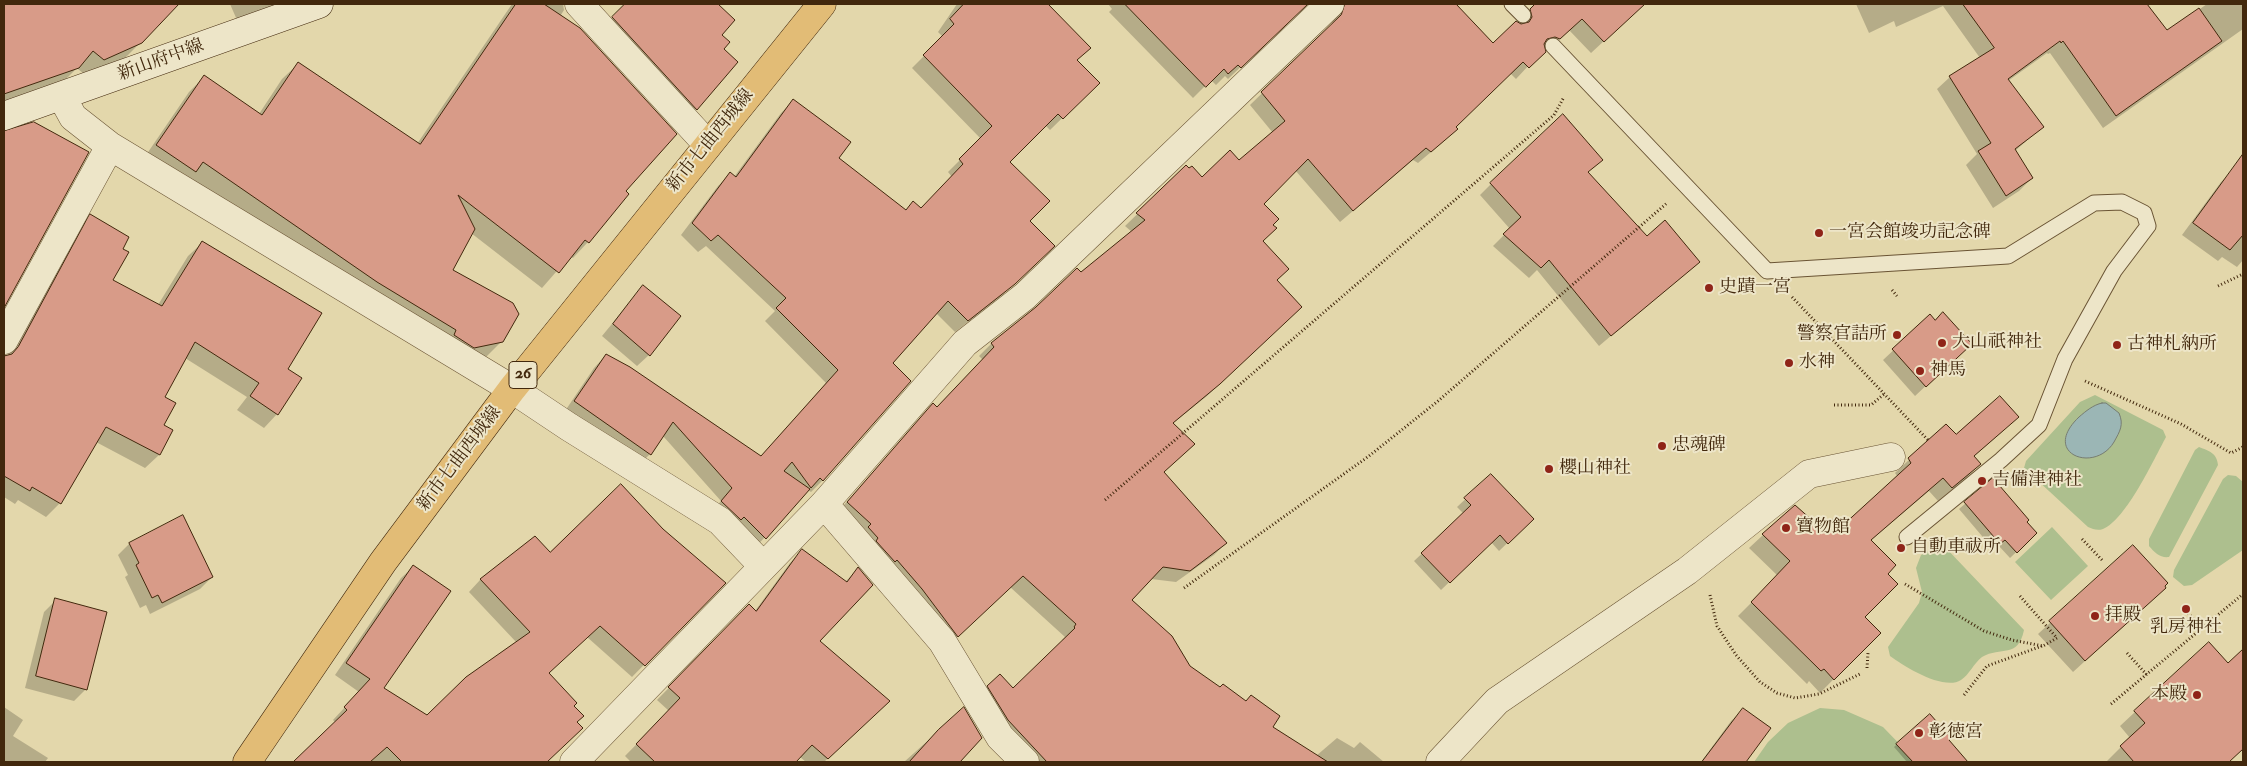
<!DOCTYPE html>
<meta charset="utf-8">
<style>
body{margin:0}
#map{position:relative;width:2247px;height:766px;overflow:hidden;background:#e3d7ab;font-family:"IM FELL Double Pica",serif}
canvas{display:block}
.frame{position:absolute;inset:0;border:5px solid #42280d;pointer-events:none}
</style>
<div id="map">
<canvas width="2247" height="766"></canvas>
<div class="frame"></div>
</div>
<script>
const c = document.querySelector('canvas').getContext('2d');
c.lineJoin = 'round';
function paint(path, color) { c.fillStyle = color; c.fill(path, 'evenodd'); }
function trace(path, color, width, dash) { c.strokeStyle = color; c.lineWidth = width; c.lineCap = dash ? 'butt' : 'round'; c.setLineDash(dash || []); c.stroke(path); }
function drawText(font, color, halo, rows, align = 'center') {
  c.font = font + ' "IM FELL Double Pica","Noto Serif JP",serif'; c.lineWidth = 4; c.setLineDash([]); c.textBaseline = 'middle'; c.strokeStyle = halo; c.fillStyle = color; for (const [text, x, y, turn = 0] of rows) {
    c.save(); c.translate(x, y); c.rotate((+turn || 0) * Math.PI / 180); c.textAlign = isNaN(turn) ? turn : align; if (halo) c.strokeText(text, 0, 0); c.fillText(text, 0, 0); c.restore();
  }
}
paint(new Path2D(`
 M2095,395l68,35 3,7c-12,22 -40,83 -63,92 -6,2 -10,0 -15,-2l-64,-59 2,-7 54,-59z
 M2199,447c10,4 18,6 19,18l-49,92c-9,1 -14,-4 -20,-11v-7l46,-89z
 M2228,475l8,1 7,6v68l-51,35 -8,1 -11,-9 1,-7 49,-91z
 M2052,527l36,39 -37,34 -36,-38z
 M1938,545l7,2 79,83c-6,29 -23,16 -42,27 -8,6 -13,18 -21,23 -17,11 -56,-13 -71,-24l-2,-9 31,-44 3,-11 -6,-24 5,-13z
 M1820,708l24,2 39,17 34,35h-163l14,-20 20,-19z`), '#adbf8e');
const water = new Path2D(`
 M2102,403h4l13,10c5,12 1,18 -5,29 -19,32 -74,12 -35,-25 7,-6 14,-12 23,-14z`);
paint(water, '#9bb6b5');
trace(water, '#777d72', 1);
paint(new Path2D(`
 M4,4h154l-17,38 -17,17 -38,17 -9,-8 -17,17 -56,19z
 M230,4h50l-43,16z
 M512,4h51l1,6 -56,90 119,94 -39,48 -15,16 -3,-2 -28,32 -71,-55 -20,38 51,70 -16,16 -28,6 -316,-202 47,-69 15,-15 55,37 23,-35 16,-15 119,80z
 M625,4h91l18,16 -14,15 2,14 -26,60 -15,15 -83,-91z
 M957,4h89l43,44 -13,13 22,22 -48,47 -5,-5 -36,37 32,96 -40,38 -46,36 -19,-19 -45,50 -68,117 -12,12 -3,-2 -55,60 -43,-37 11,-12 -58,-65 -13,18 -12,12 -75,-52 31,-46 12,-13 155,102 65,-74 -61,-62 10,-10 -69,-65 -8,6 -17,-17 37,-49 12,-12 4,3 47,-64 12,-12 44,57 68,53 8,-8 8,6 31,-32 -4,-5 33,-33 -69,-71 31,-31 -5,-5z
 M1108,4h199l-79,75 -3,-3 -9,9 -5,-5 -18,18 -84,-86 3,-3z
 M1327,4h128l38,41 26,-21 -1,-2 19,-18h107l-53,49 -22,-23 -22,21 -3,-2 -28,30 -6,-6 -55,54 1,2 -12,12 -26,22 -5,-3 -73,62 -45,-52 -32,34 9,21 -10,16 26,78 -81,77 -35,28 22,20 -31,29 63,70 -12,12 -38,27 -25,-3 -20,21 58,67 82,60 45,29 21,-18 17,10 6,-6 24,20h-361l-47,-63 12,-13 25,4 51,-49 -2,-1 3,-3 -55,-50 -65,61 -109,-134 85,-97 16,-9 46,-48 -4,-4 12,-12 141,-112 -7,-6 61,-59 16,12 37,-18 34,-28 -23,-28 80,-78 3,-6v-9z
 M1856,4h177l11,16 22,-16h79l22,28 40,-28h36v25l-140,99 -53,-75 -2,1 -1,-1 -39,28 34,46 -27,24 17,27 -13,13 -26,17 -27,-43 11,-11 -40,-65 13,-12 30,-19 -37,-52 -47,21 -2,-6 -25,12z
 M13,138l74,15 -83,152v-150z
 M1601,160l-14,13 60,64 51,25 -99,84 -62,-76 -8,8 -36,-32 17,-17 -30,-34 11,-11z
 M2233,171l10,7v82l-6,7 -15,-10 -4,4 -36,-26 39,-53z
 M91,216l30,33 -9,32 46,24 30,-49 14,-13 84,126 -9,45 -13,14 -27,-18 10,-13 -62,-39 -21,40 -2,28 10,5 -13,24 -14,13 -49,-26 -36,61 -14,14 -28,-17 -3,4 -11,-7v-114l8,-16 -8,-5 73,-132z
 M643,286l6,69 -12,11 -35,-30z
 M1930,316l30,38 -45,42 -32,-36z
 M1946,425l10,11 47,-5 -30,26 7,7 -14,14 -28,23 -9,-10 -59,50 16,33 -23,43 16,16 -59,60 -11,-12 -2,3 -69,-68 40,-40 -29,-28 14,-13 78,-6 57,-52 -3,-4z
 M1490,476l34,51 -25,24 -8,-9 -50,48 -27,-29 50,-47 -7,-7z
 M1993,480l43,53 -26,25 -12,-13 -5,4 -34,-40z
 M662,530l62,53 -92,94 -45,-40 -39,36 25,33 2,16 -5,18 -24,22h-251l41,-39 -3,-3 26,-28 -24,-17 66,-97 13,-12 -32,122 45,28 90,-73 -48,-51 11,-12 55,-42 15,16z
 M129,544l83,33 -12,12 -50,25 -4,-9 -6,3 -15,-31 3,-2 -10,-20z
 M2133,547l20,52 -80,73 -35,-38z
 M802,551l43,31 13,-13 -40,72 58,72 -52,49h-18l-6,-5 -5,5h-164l-6,-6 44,-45 -12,-11 92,-94 6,5 35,-48z
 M56,600l30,89 -12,12 -49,-13 19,-76z
 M2243,651v98l-15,13h-122l24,-24 -10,-12 15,-14 93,-47z
 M4,707l19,13 -10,16 35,22 -3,4h-41z
 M963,709l18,29 -23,24h-54z
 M1743,710l26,19 -24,33h-44l30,-41z
 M1947,740l20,22h-60l-13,-15 6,-6z`), '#0003');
const building = new Path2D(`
 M4,4h175l-37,39 -38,17 -11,-9 -14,17 -75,26z
 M516,4h28l36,24 97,106 -51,57 3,3 -40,49 -4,-3 -26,33 -101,-78 17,34 -22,41 60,33 6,11 -16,28 -29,6 -20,-13 2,-5 -79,-48 -174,-120 -7,10 -40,-27 48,-70 58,40 36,-53 122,82z
 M625,4h93l17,16 -13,15 8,7 -6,7 14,13 -41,48 -85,-93z
 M964,4h84l43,44 -14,12 23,23 -37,36 -5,-5 -48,48 40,39 -20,20 25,25 -40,38 -47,37 -20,-20 -55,62 18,18 -88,100 -3,-3 -9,10 -19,-26 -8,9 26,18 -44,50 -22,-22 -3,3 -20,-19 11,-13 -59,-66 -22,33 -77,-54 32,-47 24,13 131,89 77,-86 -62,-62 10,-10 -68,-63 -7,6 -19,-18 38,-51 6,5 57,-78 58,43 -12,16 67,52 7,-9 8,7 42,-44 -4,-5 33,-33 -69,-71 31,-31 -4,-5z
 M1125,4h183l-67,64 -3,-3 -10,9 -4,-5 -18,18z
 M1345,4h111l37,39 23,-22 5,3 8,-2 3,-5 -2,-8 5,-5h110l-41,38 -22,-23 -22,20 -5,-2 -8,2 -3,5 2,8 -17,16 -6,-6 -67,65 2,2 -27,23 -5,-4 -73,63 -45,-52 -44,45 15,15 -6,6 4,3 -14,13 26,28 -12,11 25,27 -82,77 -47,39 22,21 -31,28 63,71 -37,28 -27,-4 -31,33 40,36 18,30 30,21 3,-3 23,17 5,-6 29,21 -7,11 55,35h-281l-39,-42 -21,-34 13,-12 13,14 62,-60 -1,-1 2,-3 -53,-48 -65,61 -36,-48 -25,-29 -2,2 -19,-21 2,-3 -10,-11 3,-3 -24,-22 86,-99 4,4 57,-60 -3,-4 45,-36 41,-39 4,4 64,-52 -9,-7 50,-48 3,3 3,-2 10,11 28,-27 9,10 46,-39 -24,-29 80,-77z
 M1963,4h184l20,26 32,-22 23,33 -106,75 -53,-75 -2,2 -1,-2 -52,38 36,48 -29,22 18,29 -27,18 -28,-45 13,-8 -42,-67 45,-28z
 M1563,114l40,46 -15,12 59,64 18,-16 35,42 -89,74 -62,-76 -8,8 -38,-34 18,-17 -31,-34z
 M34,122l55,30 -85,156v-177z
 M2243,154v81l-13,15 -37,-27z
 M90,214l39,23 -6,12 6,3 -16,28 49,26 40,-65 120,72 -34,56 14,9 -24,37 -28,-19 9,-13 -64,-41 -30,55 11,6 -12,22 9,5 -13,25 -54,-28 -45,77 -29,-17 -2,4 -26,-15v-120l8,-2 6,-7z
 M643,285l38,31 -31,40 -37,-32z
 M1943,312l29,32 -46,43 -34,-38 38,-35 5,6z
 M2000,396l19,21 -45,39 7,8 -29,24 -9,-10 -72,62 25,25 -8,9 10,10 -33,33 16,16 -47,47 -10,-11 -3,2 -70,-69 39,-41 -28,-27 33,-29 27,24 10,-10 9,8 70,-64 -3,-5 38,-34 10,10z
 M1491,474l43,45 -26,25 -8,-9 -50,48 -29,-30 50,-48 -7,-7z
 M1993,478l36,42 -2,2 10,11 -20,20 -12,-13 -5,4 -36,-42z
 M621,484l42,45 63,54 -81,83 -45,-40 -51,47 28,30 -3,3 10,10 -7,6 6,6 -36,34h-145l-15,-15 -17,15h-77l54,-52 -3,-3 26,-28 -24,-16 67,-98 38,26 -67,97 43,27 39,-38 64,-45 -50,-53 55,-43 15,16z
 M183,515l30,62 -51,26 -4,-8 -6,3 -16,-33 3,-2 -10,-20z
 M2133,545l35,38 -3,3 1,2 -81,73 -36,-40z
 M802,549l45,33 11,-15 15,18 -53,56 70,60 -62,58 -16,-14 -16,17h-141l-19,-18 44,-46 -12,-11 81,-83 7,7z
 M55,598l52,14 -20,78 -51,-14z
 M2209,642l19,21 15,-14v100l-14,13h-95l-14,-16 25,-23 -11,-12z
 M964,707l18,31 -22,24h-51l29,-32z
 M1743,708l28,20 -25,34h-44z
 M1930,714l21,24 -2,2 19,22h-55l-17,-18z`);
paint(building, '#d89b88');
trace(building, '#42280d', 1);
const lane = new Path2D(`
 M1512,4l11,11
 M1553,46l214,225 241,-15 86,-53 28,-1 22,11 4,13 -34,45 -49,88 -26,66 -38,35 -94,77`);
const street = new Path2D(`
 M579,4l129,141
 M62,97l11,20 37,29 402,243 57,38 151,94 43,45
 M4,340l106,-194
 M824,504l118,137 58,96 25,25
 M574,762l250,-258 141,-161 60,-47 305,-292
 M1440,762l57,-61 190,-130 122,-97 82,-17`);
const secondary = new Path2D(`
 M4,116l315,-112`);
const primary = new Path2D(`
 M247,762l136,-200 129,-173 310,-385`);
trace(lane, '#6a5434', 17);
trace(street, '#6a5434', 29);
trace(secondary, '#42280d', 29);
trace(primary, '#42280d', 29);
trace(new Path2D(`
 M2218,286l25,-12
 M1892,290l5,6
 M1792,297l136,143
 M2085,381l96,43 50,29 12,-6
 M1834,405h37l13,-11
 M1105,500l449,-385 10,-18
 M2082,539l21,22
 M1905,584l79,47 28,9 31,6 14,-8 -38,-43
 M1184,588l185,-132 69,-55 229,-198
 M1710,595l7,31 19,29 24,27 17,11 18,5 24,-4 41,-20
 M2188,613l8,9
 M2127,653l20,22
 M1867,668l1,-15
 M1964,695l23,-29 55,-20
 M2111,704l132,-110`), '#42280d', 3, [1, 2.5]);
trace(lane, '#ede5c8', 15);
trace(street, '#ede5c8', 28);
trace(secondary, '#ede5c8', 28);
trace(primary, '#e2bc76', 28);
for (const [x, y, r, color] of [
 [1819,233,5,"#8f2418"],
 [1709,288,5,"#8f2418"],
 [1897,335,5,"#8f2418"],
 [1942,343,5,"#8f2418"],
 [2117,345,5,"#8f2418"],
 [1789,363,5,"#8f2418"],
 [1920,371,5,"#8f2418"],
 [1662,446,5,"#8f2418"],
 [1549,469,5,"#8f2418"],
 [1982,481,5,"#8f2418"],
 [1786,528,5,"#8f2418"],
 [1901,548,5,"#8f2418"],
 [2186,609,5,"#8f2418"],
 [2095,616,5,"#8f2418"],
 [2197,695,5,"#8f2418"],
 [1919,733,5,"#8f2418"]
]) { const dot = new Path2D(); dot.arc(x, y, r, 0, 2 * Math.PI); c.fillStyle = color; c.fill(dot); trace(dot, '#ede5c8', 2); }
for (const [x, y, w] of [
 [523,375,28]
]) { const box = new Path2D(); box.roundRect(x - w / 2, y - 13.5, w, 27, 4); c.fillStyle = '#ede5c8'; c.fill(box); trace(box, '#42280d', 1); }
drawText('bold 16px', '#42280d', null, [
 ["26",523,375]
]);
drawText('18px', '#42280d', '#ede5c8', [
 ["新山府中線",161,61,-20],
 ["新市七曲西城線",711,141,-51],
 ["新市七曲西城線",460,459,-53]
]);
drawText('18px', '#42280d', '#ede5c8', [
 ["一宮会館竣功記念碑",1829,233],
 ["史蹟一宮",1719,288],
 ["警察官詰所",1887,335,"right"],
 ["大山祇神社",1952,343],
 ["古神札納所",2127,345],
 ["水神",1799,363],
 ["神馬",1930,371],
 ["忠魂碑",1672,446],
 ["櫻山神社",1559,469],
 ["吉備津神社",1992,481],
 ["寶物館",1796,528],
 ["自動車祓所",1911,548],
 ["拝殿",2105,616],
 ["乳房神社",2186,628,"center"],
 ["本殿",2187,695,"right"],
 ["彰徳宮",1929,733]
], 'left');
</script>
